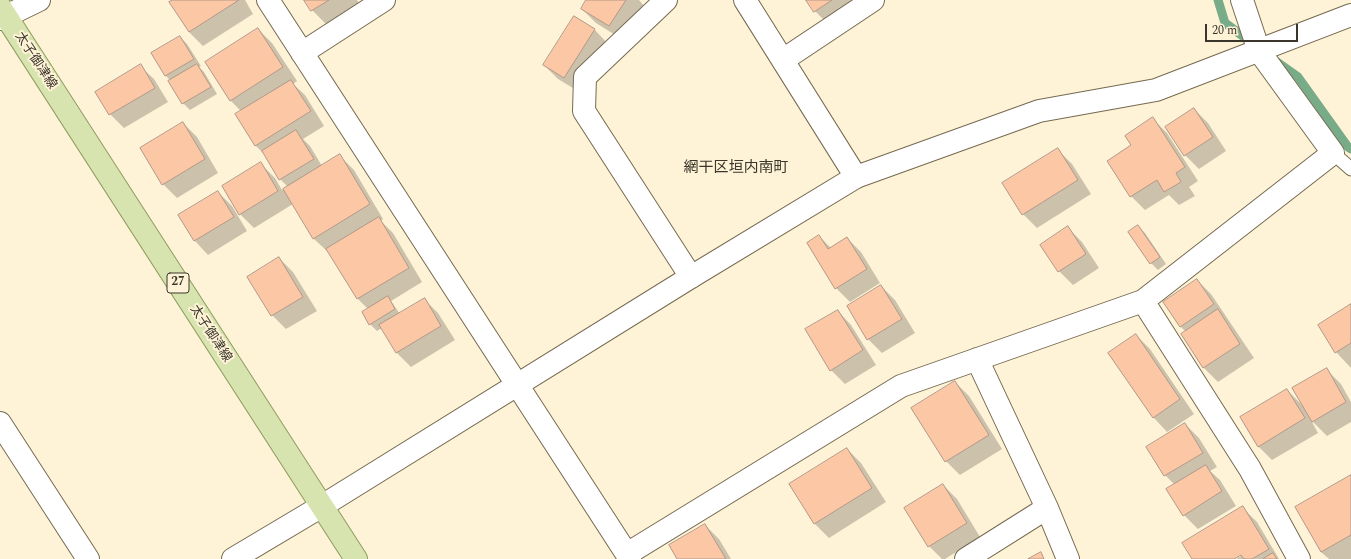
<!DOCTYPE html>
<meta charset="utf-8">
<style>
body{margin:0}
#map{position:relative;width:1351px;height:559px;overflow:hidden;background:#fff3d7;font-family:Spectral,serif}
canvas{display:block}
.scale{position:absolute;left:1205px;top:24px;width:93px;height:18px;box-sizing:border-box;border:2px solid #3b362b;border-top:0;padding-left:5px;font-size:12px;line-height:14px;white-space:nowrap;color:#3b362b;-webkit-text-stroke:3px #fff3d7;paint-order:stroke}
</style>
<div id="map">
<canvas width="1351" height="559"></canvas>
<div class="scale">20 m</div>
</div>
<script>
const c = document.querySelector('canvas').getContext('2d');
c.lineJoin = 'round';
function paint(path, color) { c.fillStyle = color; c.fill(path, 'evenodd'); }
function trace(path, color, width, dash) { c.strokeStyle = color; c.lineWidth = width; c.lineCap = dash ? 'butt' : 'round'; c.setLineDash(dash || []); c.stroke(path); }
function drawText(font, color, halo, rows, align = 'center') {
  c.font = font + ' Spectral,"Noto Sans JP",serif'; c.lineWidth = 4; c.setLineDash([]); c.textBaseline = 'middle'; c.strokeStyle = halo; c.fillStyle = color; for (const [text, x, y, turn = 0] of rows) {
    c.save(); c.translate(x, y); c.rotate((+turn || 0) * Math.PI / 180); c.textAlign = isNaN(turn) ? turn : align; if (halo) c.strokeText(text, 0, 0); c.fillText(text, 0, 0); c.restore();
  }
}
paint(new Path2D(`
 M175,0h70l8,14 -50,32 -14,-14 -18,-29z
 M305,0h52l2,3 -33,21 -14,-14z
 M587,0h52l5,6 -21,34 -27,-17 -14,-14z
 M808,0h55l-34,25 -14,-14z
 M258,29l14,14 25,38 -4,3 12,11 19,31 -21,13 7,7 12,20 18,-10 14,14 29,49 -2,2 12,12 29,49 -31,19 9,13 24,-15 14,14 17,27 -44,27 -14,-14 -15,-25 -5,3 -7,-7 -2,-15 -10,-10 -29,-47h-1l-14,-13 -21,-35 -39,24 -14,-14 21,-50 14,14 7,12 6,-3 -8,-8 -14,-23 -11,-11 -14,-34 -10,-10z
 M595,30l13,14 -30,47 -20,-12 -14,-14z
 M180,37l7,7 14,22 -2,1 5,5 13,22 -27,16 -7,-7 -12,-22 -5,-5 -13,-22z
 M140,66l14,13 14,23 -44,26 -14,-14z
 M1194,109l14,14 18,28 -27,18 -14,-14z
 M1153,119l14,14 31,48 -9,6 6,9 -16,9 -10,-10 -24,15 -14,-14 -22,-35 23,-15z
 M183,123l14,14 21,36 -41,25 -14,-14z
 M1058,150l14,14 19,30 -54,34 -14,-14z
 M218,192l14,14 15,25 -39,24 -13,-14 -16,-26z
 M1138,226l7,7 21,31 -8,6 -7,-7z
 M1068,228l14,14 17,26 -26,17 -14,-14z
 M819,236l12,12 16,-10 14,14 19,31 -30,19 -14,-14z
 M279,258l14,14 24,39 -31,18 -14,-14 -23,-38z
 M1197,280l14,14 43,64 -36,24 -14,-14 -22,-34 4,-2 -6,-6z
 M881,286l14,14 20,33 -33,20 -14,-14z
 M1351,305v63l-15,-16z
 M838,311l13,14 25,40 -31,19 -14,-14z
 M1136,335l14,14 44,65 -27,18 -13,-14 -44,-65z
 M1327,370l14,14 10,18v20l-24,14 -16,-16 7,13 -46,27 -14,-14 29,-56 16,16z
 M955,382l14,14 33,53 -42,26 -14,-14z
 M1185,424l14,14 18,29 -7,4 10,9 16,26 -38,23 -14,-14 -9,-30 -10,-10 -17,-28z
 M847,449l14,14 25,39 -57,36 -14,-14 -24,-39z
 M1351,476v83h-22l-8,-7 -25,-45z
 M943,485l14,14 23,38 -35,22h-3l-13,-13 -23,-38z
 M1243,508l14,14 22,37h-43l10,-6 -1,-2 -13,8h-39z
 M705,525l14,14 12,20h-52z`), '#0003');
trace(new Path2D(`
 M1218,0l7,23 26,19
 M1274,60l24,17 50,70 3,2`), '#78ac88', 9);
const building = new Path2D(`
 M173,0h66l-50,32 -20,-30z
 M304,0h25l-18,11z
 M586,0h40l-17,26 -28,-17z
 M806,0h26l-18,12z
 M574,16l21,13 -31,49 -21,-13z
 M258,28l25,39 -53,34 -25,-39z
 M180,36l14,23 -29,17 -14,-23z
 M141,64l14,24 -46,27 -14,-23z
 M197,64l14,23 -29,17 -14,-23z
 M291,80l20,31 -56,35 -20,-32z
 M1194,108l19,29 -29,19 -19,-29z
 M1153,117l32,50 -9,6 5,9 -17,10 -7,-12 -27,17 -23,-36 24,-16 -6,-9z
 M183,122l22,37 -43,26 -22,-37z
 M296,130l18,29 -35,21 -17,-29z
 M1058,148l20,32 -56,35 -20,-32z
 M340,154l30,50 -57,35 -30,-50z
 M261,162l17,29 -39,24 -17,-29z
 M218,191l16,26 -40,24 -16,-26z
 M379,217l30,51 -52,31 -31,-50z
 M1138,225l22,32 -10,7 -22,-32z
 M1068,226l18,28 -28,18 -18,-27z
 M819,235l9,14 19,-12 20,32 -32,20 -28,-46z
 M279,257l24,40 -32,19 -24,-39z
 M1197,279l17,25 -34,23 -17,-25z
 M881,285l21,34 -35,21 -20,-34z
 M388,296l7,13 -26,16 -7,-13z
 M425,298l16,28 -45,27 -17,-28z
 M1351,304v39l-16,10 -17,-28z
 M1218,309l22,35 -37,24 -22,-34z
 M838,310l25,40 -33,21 -25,-42z
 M1136,334l44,65 -27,19 -45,-65z
 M1327,368l19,34 -34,20 -20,-34z
 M955,381l34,54 -44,27 -34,-54z
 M1287,389l18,29 -47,29 -18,-30z
 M1185,423l18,30 -39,23 -18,-29z
 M847,448l25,40 -58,36 -25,-40z
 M1206,465l16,26 -39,25 -17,-27z
 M1351,475v60l-30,17 -26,-45z
 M943,484l24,39 -39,24 -24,-39z
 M1243,506l26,43 -17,10h-8l-3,-4 -7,4h-42l-10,-16z
 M705,524l21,35h-49l-8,-14z
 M1041,552l3,7h-16z
 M1273,553l4,6h-14z`);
paint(building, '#fcc7a5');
trace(building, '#b29888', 1);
const lane = new Path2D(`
 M1333,153l18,16`);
const street = new Path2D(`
 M268,0l362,559
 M666,0l-81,77 -1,34 107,166
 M745,0l111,177
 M0,19l39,-19
 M302,53l82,-53
 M783,60l90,-60
 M1143,301l107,168 49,90
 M977,359l70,149 21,51
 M0,423l88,136
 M627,554l274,-168 242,-85 190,-148 -74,-102 -17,-51
 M966,559l81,-51`);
const secondary = new Path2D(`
 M233,559l89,-53 369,-229 165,-100 183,-66 117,-21 195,-75`);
const primary = new Path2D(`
 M0,7l356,552`);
trace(lane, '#756a51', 15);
trace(street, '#756a51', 24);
trace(secondary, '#756a51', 24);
trace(primary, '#8f9b60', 24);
trace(lane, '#fff', 13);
trace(street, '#fff', 22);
trace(secondary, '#fff', 22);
trace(primary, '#d7e4b0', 22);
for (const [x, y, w] of [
 [178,283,22]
]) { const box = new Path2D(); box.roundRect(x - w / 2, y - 10, w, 20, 3); c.fillStyle = '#fff3d7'; c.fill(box); trace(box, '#3b362b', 1); }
drawText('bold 12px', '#3b362b', null, [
 ["27",178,283]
]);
drawText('13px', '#3b362b', '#fff3d7', [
 ["太子御津線",35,61,57],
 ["太子御津線",210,334,57]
]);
drawText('15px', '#3b362b', '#fff3d7', [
 ["網干区垣内南町",736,169]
]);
</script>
